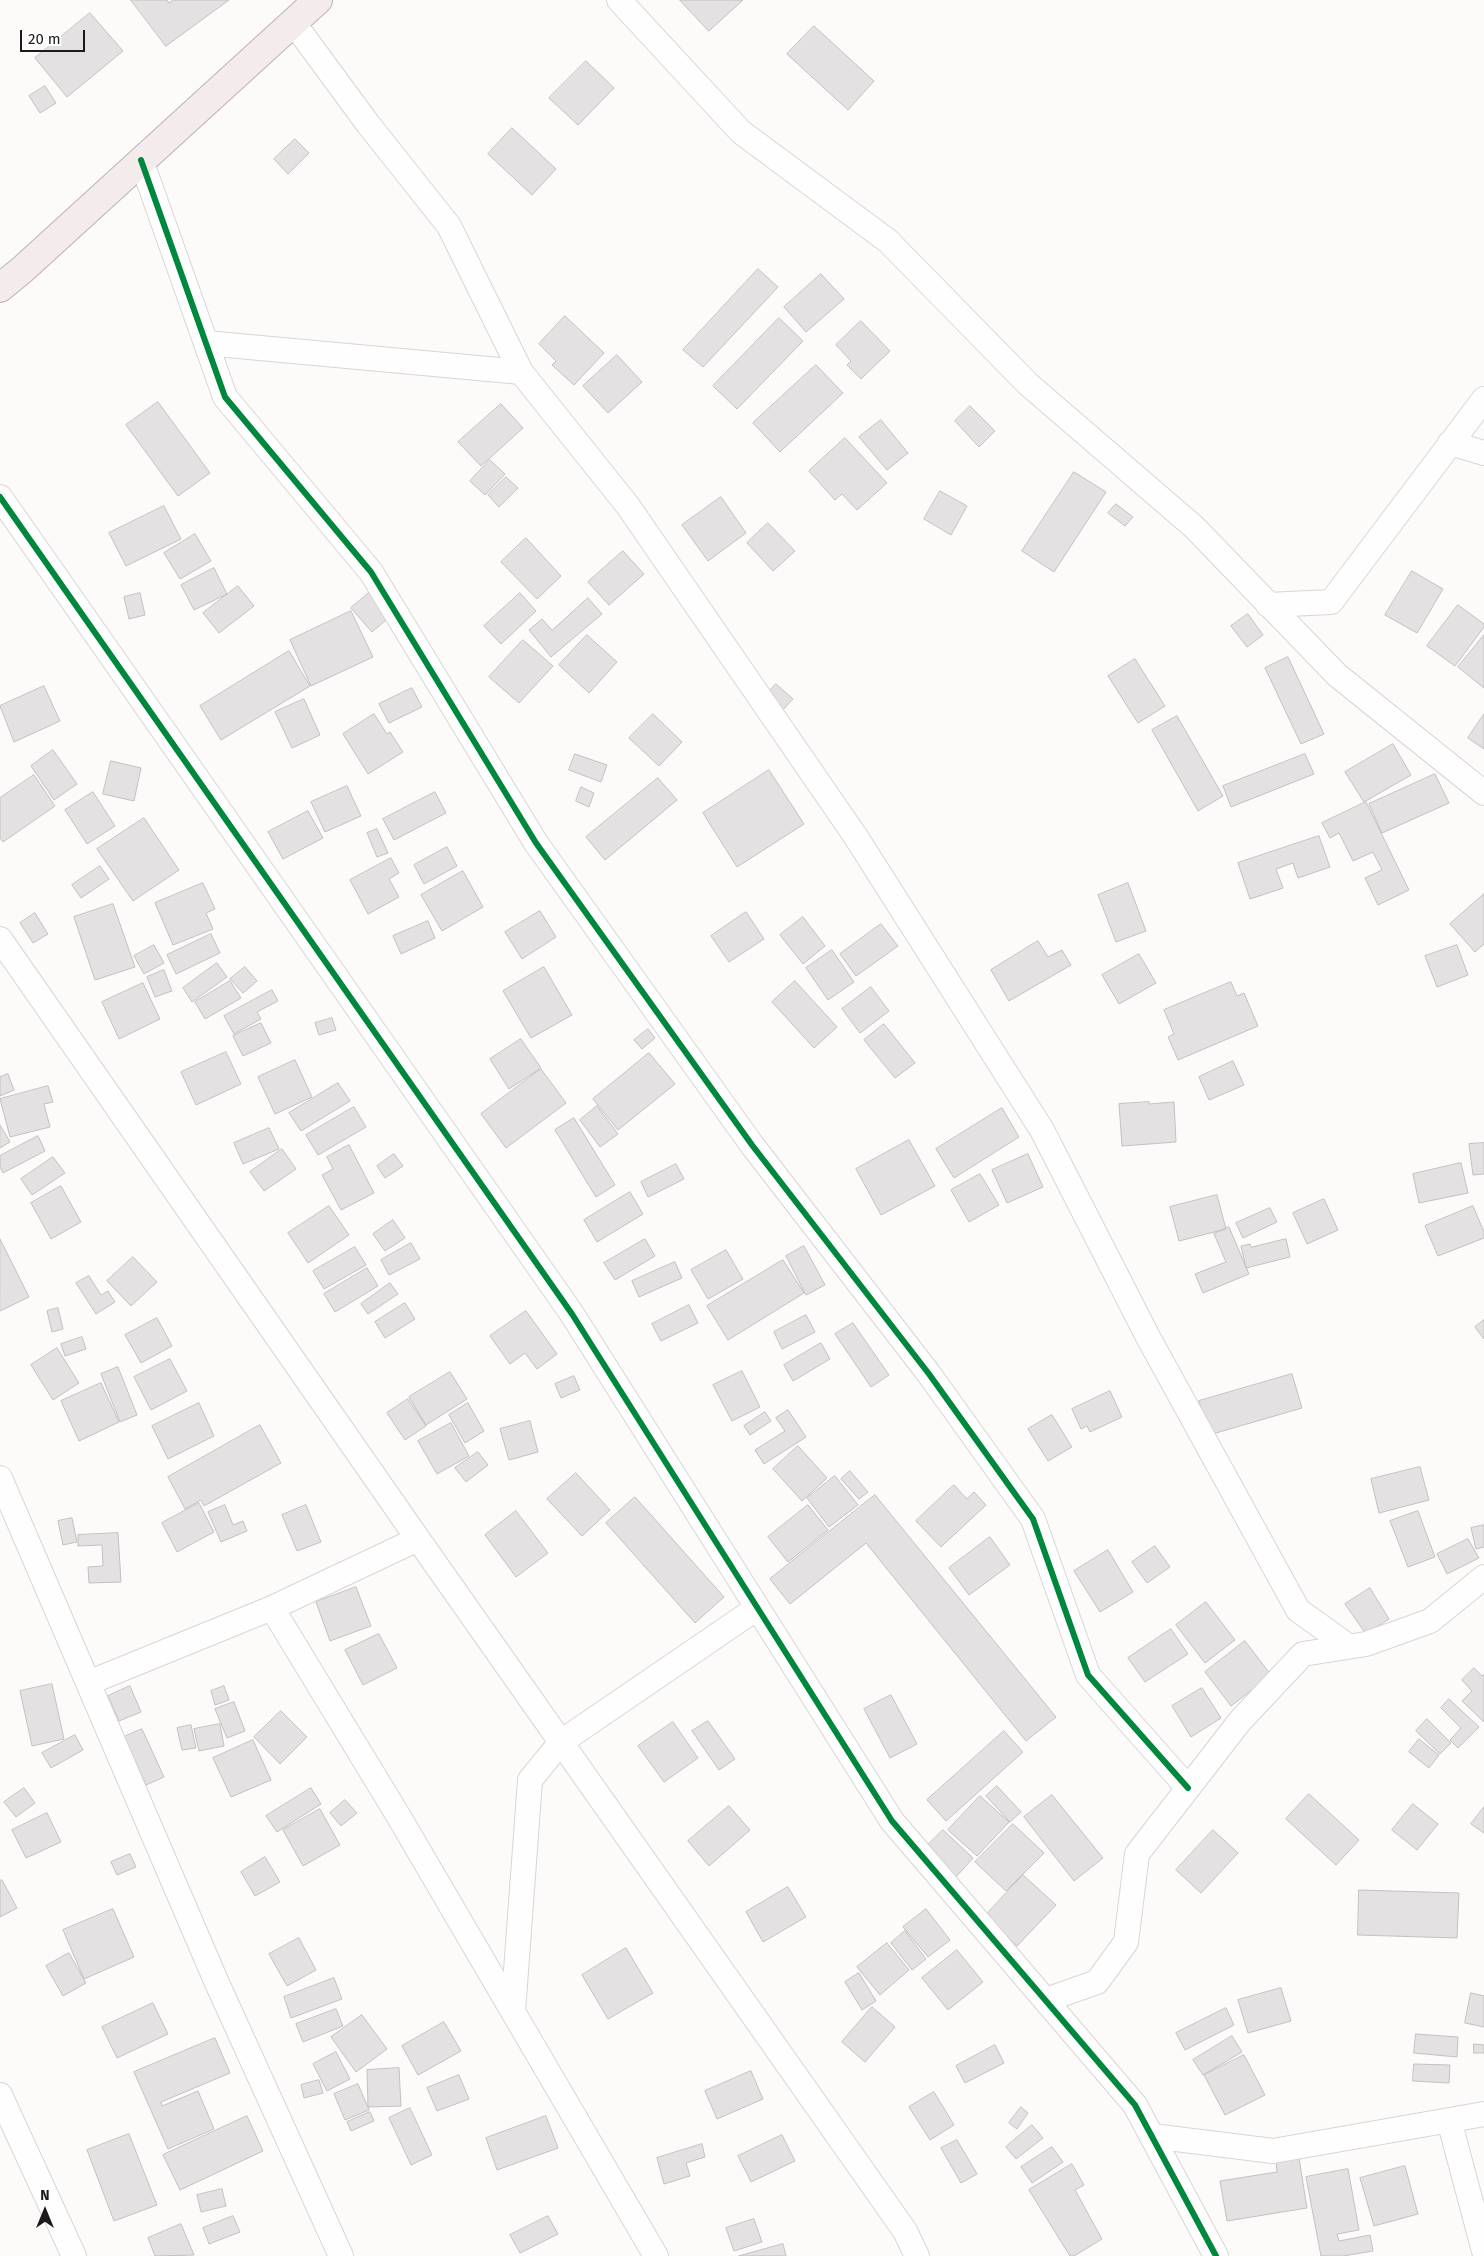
<!DOCTYPE html>
<style>
body{margin:0}
#map{position:relative;width:1484px;height:2256px;overflow:hidden;background:#fdfafa;font-family:"Fira Sans",sans-serif}
canvas{display:block}
.north{position:absolute;left:20px;top:2186px;width:50px;height:50px;-webkit-text-stroke:4px #fff;paint-order:stroke;rotate:0deg;font-size:14px;font-weight:700;line-height:20px;text-align:center;color:#1b1919}
.north::after{content:'';display:block;margin:auto;width:18px;height:22px;background:#1b1919;clip-path:polygon(50% 0,100% 100%,50% 72%,0 100%)}
.scale{position:absolute;left:20px;top:30px;width:65px;height:22px;box-sizing:border-box;border:2px solid #1b1919;border-top:0;padding-left:6px;font-size:15px;line-height:18px;white-space:nowrap;color:#1b1919;-webkit-text-stroke:4px #fff;paint-order:stroke}
</style>
<div id="map">
<canvas width="1484" height="2256"></canvas>
<div class="north">N</div>
<div class="scale">20 m</div>
</div>
<script>
const c = document.querySelector('canvas').getContext('2d');
c.lineJoin = 'round';
function paint(path, color) { c.fillStyle = color; c.fill(path, 'evenodd'); }
function trace(path, color, width, dash) { c.strokeStyle = color; c.lineWidth = width; c.lineCap = dash ? 'butt' : 'round'; c.setLineDash(dash || []); c.stroke(path); }
const building = new Path2D(`
 M131,0h36l2,3 4,-3h56l-63,46z
 M680,0h63l-34,31z
 M90,13l33,38 -56,46 -32,-39z
 M814,26l60,55 -26,29 -61,-56z
 M586,61l28,27 -36,37 -29,-27z
 M45,86l11,17 -16,10 -11,-17z
 M512,128l44,41 -24,26 -44,-41z
 M295,139l14,14 -21,21 -14,-15z
 M758,269l20,18 -75,80 -20,-17z
 M821,274l23,25 -38,33 -22,-25z
 M565,316l39,37 -30,32 -22,-20 4,-4 -17,-17z
 M779,318l24,23 -66,68 -24,-23z
 M861,321l29,30 -29,28 -14,-14 4,-4 -15,-16z
 M617,355l25,27 -34,31 -25,-27z
 M816,365l27,28 -63,59 -27,-29z
 M158,402l52,71 -32,23 -52,-71z
 M501,404l22,24 -42,38 -23,-24z
 M970,406l25,25 -16,16 -24,-26z
 M881,420l27,33 -21,17 -28,-33z
 M845,438l42,45 -30,27 -15,-16 -7,6 -26,-29z
 M490,460l15,14 -20,21 -15,-14z
 M1074,472l32,20 -52,80 -32,-21z
 M506,477l12,11 -19,19 -11,-12z
 M940,491l27,15 -16,29 -27,-16z
 M721,497l25,36 -38,28 -26,-36z
 M1116,504l17,13 -8,9 -17,-13z
 M164,506l17,33 -55,27 -17,-33z
 M768,523l27,28 -22,20 -26,-28z
 M195,534l16,27 -31,18 -16,-26z
 M526,538l35,38 -24,23 -36,-37z
 M623,551l21,23 -35,31 -21,-23z
 M214,568l13,26 -33,16 -13,-25z
 M1412,571l31,18 -26,44 -32,-18z
 M238,586l16,20 -35,27 -16,-20z
 M371,591l21,24 -20,17 -21,-24z
 M140,593l5,22 -16,4 -5,-22z
 M520,593l16,18 -35,33 -17,-18z
 M588,598l14,16 -51,43 -22,-27 13,-11 10,11z
 M1458,605l26,19v3l-29,39 -28,-20z
 M351,611l22,46 -62,29 -21,-46z
 M1248,614l15,21 -16,12 -16,-21z
 M587,635l30,27 -28,31 -30,-28z
 M1484,635v53l-26,-21z
 M523,640l30,26 -34,37 -30,-26z
 M289,651l21,35 -89,54 -21,-34z
 M1288,657l36,77 -23,10 -36,-76z
 M1135,659l30,47 -27,17 -30,-47z
 M776,684l17,15 -13,14 -17,-15z
 M44,686l16,35 -46,21 -14,-36z
 M412,688l10,19 -33,16 -10,-19z
 M304,699l16,36 -28,13 -17,-36z
 M374,714l13,20 3,-2 13,20 -35,22 -25,-40z
 M653,714l29,28 -23,24 -30,-28z
 M1484,714v35l-16,-11z
 M1177,716l46,80 -25,15 -46,-81z
 M1393,744l18,31 -47,27 -19,-30z
 M53,750l24,34 -23,16 -23,-34z
 M575,754l32,11 -6,17 -32,-12z
 M1305,754l9,20 -83,33 -8,-21z
 M111,761l30,7 -7,33 -31,-7z
 M769,770l35,54 -67,43 -34,-54z
 M1435,774l14,29 -67,30 -13,-29z
 M34,775l21,31 -52,36 -3,-4v-40z
 M658,778l19,22 -72,60 -19,-23z
 M347,786l14,30 -36,16 -14,-30z
 M581,787l13,6 -5,14 -13,-6z
 M93,792l22,34 -28,18 -22,-34z
 M435,792l11,21 -52,27 -11,-21z
 M1366,802l43,88 -31,15 -13,-27 17,-8 -9,-18 -20,9 -14,-28 -9,5 -8,-15z
 M308,811l15,27 -40,21 -15,-27z
 M144,818l35,52 -46,31 -36,-52z
 M377,829l11,24 -11,4 -10,-24z
 M1319,836l11,31 -32,11 -5,-15 -17,6 7,19 -33,11 -12,-36z
 M447,847l10,19 -33,18 -10,-19z
 M391,858l8,15 -10,6 10,18 -31,17 -18,-34z
 M100,866l9,13 -28,19 -9,-13z
 M463,871l20,36 -41,24 -21,-36z
 M203,883l12,26 -9,4 7,16 -40,16 -18,-42z
 M1128,883l18,48 -30,11 -18,-47z
 M1484,894v50l-9,8 -25,-28z
 M113,904l22,63 -40,13 -21,-63z
 M540,911l16,26 -34,22 -17,-27z
 M746,912l18,27 -35,23 -18,-26z
 M35,913l13,21 -15,9 -13,-20z
 M803,917l22,29 -22,18 -23,-29z
 M428,921l7,17 -34,16 -8,-18z
 M881,924l17,22 -42,30 -16,-22z
 M211,934l9,19 -44,21 -9,-19z
 M1038,941l10,16 14,-7 9,15 -62,36 -18,-31z
 M154,945l10,18 -20,11 -10,-18z
 M1457,945l11,30 -31,12 -12,-31z
 M832,950l22,32 -26,18 -22,-32z
 M1139,954l17,29 -37,21 -17,-29z
 M217,963l10,14 -35,25 -9,-14z
 M245,967l12,14 -14,12 -13,-14z
 M544,967l28,48 -41,23 -28,-47z
 M164,970l8,21 -17,6 -8,-20z
 M230,981l11,17 -36,21 -10,-17z
 M795,981l42,46 -23,21 -42,-46z
 M1231,982l6,14 7,-3 14,33 -80,34 -10,-23 6,-3 -10,-24z
 M143,983l17,36 -41,20 -17,-37z
 M871,987l18,24 -29,22 -18,-24z
 M272,990l6,11 -21,11 4,7 -27,15 -10,-18z
 M332,1018l4,12 -17,5 -4,-12z
 M261,1023l10,20 -28,13 -10,-20z
 M884,1024l31,39 -20,15 -31,-38z
 M648,1029l7,9 -13,11 -8,-9z
 M521,1039l20,29 -32,21 -19,-30z
 M226,1052l15,32 -45,21 -15,-33z
 M649,1053l26,31 -57,46 -25,-31z
 M295,1060l17,37 -37,17 -17,-37z
 M1233,1061l11,24 -35,15 -10,-23z
 M541,1069l25,34 -60,45 -25,-34z
 M8,1074l6,16 -14,6v-19z
 M338,1083l12,18 -49,30 -12,-18z
 M48,1086l5,16 -9,2 6,23 -40,10 -10,-38z
 M1149,1102v2l25,-2 2,40 -54,4 -3,-42z
 M597,1106l21,28 -18,13 -20,-27z
 M354,1107l12,20 -48,28 -12,-20z
 M1002,1108l17,29 -65,41 -18,-29z
 M574,1118l41,67 -19,12 -41,-67z
 M0,1125l10,17 -10,6z
 M269,1128l10,21 -36,15 -9,-21z
 M38,1136l7,15 -42,22 -3,-6v-11z
 M909,1140l26,46 -54,29 -25,-46z
 M1484,1143v31l-11,1 -4,-31z
 M349,1145l25,48 -33,17 -19,-35 11,-6 -6,-12z
 M282,1149l14,20 -32,22 -14,-19z
 M394,1154l9,12 -18,12 -8,-12z
 M1028,1154l15,33 -36,16 -15,-33z
 M53,1157l12,16 -33,22 -11,-16z
 M1461,1163l7,30 -49,10 -6,-29z
 M676,1164l8,15 -36,18 -7,-15z
 M980,1174l19,31 -30,17 -18,-32z
 M61,1186l20,36 -30,17 -20,-36z
 M630,1192l13,22 -46,28 -13,-22z
 M1217,1195l9,34 -47,12 -9,-34z
 M1324,1199l14,31 -31,14 -14,-31z
 M329,1206l20,29 -41,28 -20,-30z
 M1473,1206l11,26v6l-46,18 -13,-30z
 M1270,1208l7,14 -34,16 -7,-15z
 M393,1220l12,18 -20,13 -12,-17z
 M1229,1227l20,47 -46,19 -8,-19 31,-12 -12,-28z
 M0,1239l29,58 -29,14z
 M645,1239l10,17 -40,24 -11,-17z
 M1286,1239l4,18 -44,11 -5,-22 9,-2 1,3z
 M411,1243l9,16 -31,16 -8,-15z
 M804,1246l21,39 -19,10 -20,-39z
 M355,1247l11,18 -42,24 -11,-18z
 M726,1250l17,29 -35,20 -17,-29z
 M133,1257l24,25 -26,24 -24,-25z
 M783,1260l21,33 -76,47 -21,-34z
 M675,1262l7,16 -43,19 -7,-16z
 M367,1268l11,18 -43,26 -11,-18z
 M89,1276l12,19 7,-4 7,11 -19,12 -20,-31z
 M390,1283l8,11 -30,20 -7,-10z
 M405,1303l10,16 -30,19 -10,-16z
 M689,1305l9,18 -37,18 -9,-17z
 M58,1308l5,21 -11,3 -5,-21z
 M526,1311l31,43 -20,15 -12,-16 -15,11 -20,-28z
 M806,1315l9,17 -33,17 -8,-17z
 M157,1318l15,28 -31,17 -16,-28z
 M1484,1320v19l-9,-12z
 M853,1323l36,52 -18,12 -36,-53z
 M82,1337l4,12 -21,7 -4,-12z
 M821,1343l9,16 -37,22 -9,-16z
 M57,1348l22,35 -26,17 -22,-35z
 M170,1359l17,32 -36,19 -17,-33z
 M118,1367l19,48 -17,7 -19,-48z
 M742,1371l18,36 -28,14 -19,-36z
 M450,1372l17,27 -41,26 -17,-28z
 M1292,1374l10,34 -93,27 -10,-34z
 M574,1376l6,14 -19,8 -6,-14z
 M101,1383l18,39 -40,19 -18,-40z
 M1110,1391l12,26 -32,15 -3,-6 -6,3 -9,-20z
 M408,1399l18,27 -21,14 -18,-27z
 M199,1403l15,33 -46,23 -16,-33z
 M468,1403l16,28 -19,12 -16,-28z
 M788,1410l18,27 -42,27 -9,-14 30,-19 -9,-13z
 M765,1412l6,9 -21,14 -6,-9z
 M1052,1415l20,32 -24,14 -20,-32z
 M530,1421l8,31 -29,8 -9,-31z
 M451,1423l18,33 -32,18 -19,-33z
 M260,1425l21,38 -77,43 -3,-6 -16,9 -17,-32z
 M798,1446l29,32 -25,23 -29,-32z
 M478,1452l10,13 -22,17 -11,-14z
 M1420,1467l9,33 -50,13 -8,-34z
 M850,1471l18,21 -9,7 -18,-20z
 M576,1473l34,37 -28,26 -35,-37z
 M835,1476l23,29 -29,22 -22,-29z
 M954,1485l13,14 7,-7 12,13 -45,42 -25,-26z
 M875,1495l181,222 -30,24 -160,-198 -76,61 -20,-25z
 M635,1497l89,100 -29,26 -89,-100z
 M199,1503l15,29 -37,20 -15,-29z
 M225,1505l8,20 10,-4 4,10 -26,11 -13,-30z
 M306,1505l15,37 -24,9 -15,-36z
 M808,1505l20,25 -40,32 -20,-25z
 M516,1511l32,42 -32,24 -31,-42z
 M1418,1511l17,46 -27,10 -18,-46z
 M72,1518l5,24 -14,3 -5,-24z
 M1484,1525v22l-8,2 -5,-21z
 M118,1533l3,49 -32,1 -1,-16 15,-1 -1,-21 -24,1v-11z
 M990,1537l20,28 -41,30 -20,-27z
 M1468,1539l11,19 -32,16 -10,-20z
 M1155,1546l15,21 -23,16 -15,-21z
 M1108,1550l25,42 -33,20 -26,-41z
 M356,1587l15,39 -41,15 -14,-39z
 M1370,1588l19,31 -23,15 -21,-30z
 M1206,1602l29,38 -30,23 -29,-38z
 M1171,1629l17,25 -43,28 -17,-24z
 M379,1634l18,34 -34,17 -18,-35z
 M1245,1641l26,34 -40,31 -26,-34z
 M1474,1668l8,8 2,-2v48l-22,-21 10,-10 -10,-11z
 M52,1684l12,55 -32,7 -12,-55z
 M130,1686l11,26 -22,9 -11,-25z
 M224,1686l5,14 -14,5 -4,-14z
 M1202,1688l19,30 -30,19 -19,-31z
 M891,1695l26,49 -27,14 -26,-49z
 M1449,1699l30,28 -21,21 -8,-8 11,-12 -20,-20z
 M234,1702l11,29 -18,7 -12,-29z
 M281,1711l26,26 -27,27 -26,-27z
 M1427,1719l24,24 -11,11 -24,-23z
 M708,1721l27,38 -16,11 -27,-39z
 M673,1722l25,36 -34,24 -26,-36z
 M220,1724l4,22 -25,5 -5,-22z
 M191,1725l5,23 -14,2 -5,-22z
 M142,1729l22,48 -18,8 -22,-48z
 M1004,1731l19,21 -77,69 -19,-21z
 M75,1735l8,15 -32,18 -9,-15z
 M1419,1739l20,16 -10,13 -20,-16z
 M253,1740l18,40 -40,17 -18,-39z
 M997,1786l24,26 -11,10 -24,-26z
 M24,1788l11,15 -19,14 -12,-15z
 M311,1788l10,16 -44,28 -11,-16z
 M1309,1794l50,46 -23,25 -50,-46z
 M1052,1795l51,63 -29,23 -50,-64z
 M980,1796l29,26 -32,34 -29,-26z
 M345,1800l12,13 -16,13 -11,-13z
 M1413,1804l25,20 -21,26 -25,-20z
 M729,1806l21,24 -41,36 -21,-25z
 M1484,1807v26l-13,-9z
 M320,1809l20,36 -37,21 -20,-36z
 M47,1813l14,29 -35,16 -14,-28z
 M1013,1824l31,29 -38,38 -31,-29z
 M943,1830l30,28 -18,20 -31,-29z
 M1213,1830l25,23 -37,40 -25,-23z
 M130,1854l6,13 -19,8 -6,-13z
 M265,1857l15,25 -25,14 -14,-24z
 M1023,1875l33,30 -39,41 -32,-30z
 M2,1880l15,28 -17,9v-36z
 M788,1887l18,30 -43,25 -17,-30z
 M1359,1890l100,3 -2,45 -99,-3z
 M113,1909l21,48 -50,22 -21,-49z
 M926,1909l24,31 -22,17 -25,-30z
 M905,1931l21,28 -14,11 -21,-27z
 M299,1938l17,32 -29,16 -18,-32z
 M887,1943l22,27 -29,25 -23,-28z
 M626,1948l27,45 -45,26 -26,-44z
 M957,1950l26,32 -35,28 -26,-32z
 M69,1953l17,30 -23,13 -17,-30z
 M859,1973l17,28 -14,9 -17,-28z
 M334,1978l8,21 -51,19 -7,-21z
 M1281,1988l10,33 -43,12 -10,-33z
 M1471,1993l13,3v31l-19,-4z
 M153,2003l15,31 -51,24 -15,-31z
 M872,2007l23,20 -30,35 -23,-20z
 M1226,2008l8,17 -49,25 -9,-17z
 M336,2009l7,17 -40,16 -7,-18z
 M362,2015l25,34 -31,23 -25,-35z
 M444,2022l17,29 -43,24 -16,-29z
 M1416,2034l42,3 -1,20 -43,-4z
 M1232,2036l10,16 -39,23 -10,-15z
 M215,2038l15,35 -69,29 1,4 36,-15 16,38 -46,20 -34,-77z
 M1474,2044l10,1v8h-10z
 M995,2045l9,18 -39,20 -9,-17z
 M336,2052l14,27 -23,12 -14,-27z
 M1244,2055l21,40 -40,20 -21,-40z
 M1414,2064l36,1 -1,18 -36,-2z
 M399,2068l2,38 -33,1 -1,-37z
 M751,2071l12,28 -46,20 -12,-28z
 M459,2075l10,24 -32,12 -10,-23z
 M319,2080l4,13 -19,5 -3,-13z
 M358,2084l11,26 -24,10 -11,-26z
 M934,2092l20,33 -24,15 -21,-33z
 M1021,2107l7,6 -11,16 -8,-6z
 M410,2108l22,47 -21,10 -22,-47z
 M370,2112l4,9 -23,10 -4,-9z
 M247,2116l16,35 -83,39 -17,-35z
 M546,2116l12,32 -61,22 -11,-32z
 M1032,2125l11,13 -27,21 -10,-12z
 M129,2134l28,71 -43,16 -27,-71z
 M782,2135l13,26 -44,21 -13,-26z
 M957,2140l20,34 -16,9 -20,-35z
 M702,2144l3,13 -19,6 4,13 -26,8 -7,-26z
 M1052,2147l11,15 -31,21 -11,-16z
 M1299,2158l8,50 -80,13 -7,-40 57,-9 -1,-10z
 M1072,2164l12,21 -9,5 27,49 -28,17h-4l-41,-66z
 M1405,2166l13,48 -44,12 -14,-48z
 M1348,2169l11,61 -22,4 2,7 31,-6 3,16 -30,5h-22l-15,-79z
 M222,2189l4,17 -25,6 -4,-17z
 M233,2216l7,16 -31,12 -6,-16z
 M548,2216l10,18 -38,19 -10,-18z
 M754,2219l8,23 -28,9 -8,-23z
 M181,2224l13,31 -39,1 -7,-18z
 M783,2244l3,12h-47z`);
paint(building, '#e3e1e1');
trace(building, '#c3c0c0', 1);
const minor = new Path2D(`
 M619,0l122,132 147,109 140,143 166,143 143,148 147,118
 M293,22l75,102 81,102 72,146 107,134 228,331 186,293 106,207 150,273 50,36
 M141,160l84,237 146,175 165,271 216,302 177,229 104,145 55,156 100,113
 M206,343l315,29
 M1450,443l34,10
 M0,497l572,817 320,507 243,284 81,151
 M1268,605l63,-3 153,-203
 M0,939l418,600 487,692 12,25
 M0,1478l217,505 124,273
 M272,1608l127,209 257,439
 M88,1683l184,-75 146,-69
 M1046,2000l51,-18 29,-40 11,-88 103,-133 63,-67 63,-10 64,-23 54,-44
 M513,2012l17,-232 31,-38 196,-134
 M0,2095l74,161
 M1449,2120l35,131
 M1152,2136l121,15 211,-37`);
const major = new Path2D(`
 M0,288l23,-19 295,-269`);
trace(minor, '#d8d5d5', 26);
trace(major, '#c0b0b1', 30);
trace(minor, '#fffefe', 24);
trace(major, '#f4ecec', 28);
trace(new Path2D(`
 M141,160l84,237 146,175 165,271 216,302 177,229 104,145 55,156 100,113
 M0,497l572,817 320,507 243,284 81,151`), '#00873e', 6);
</script>
